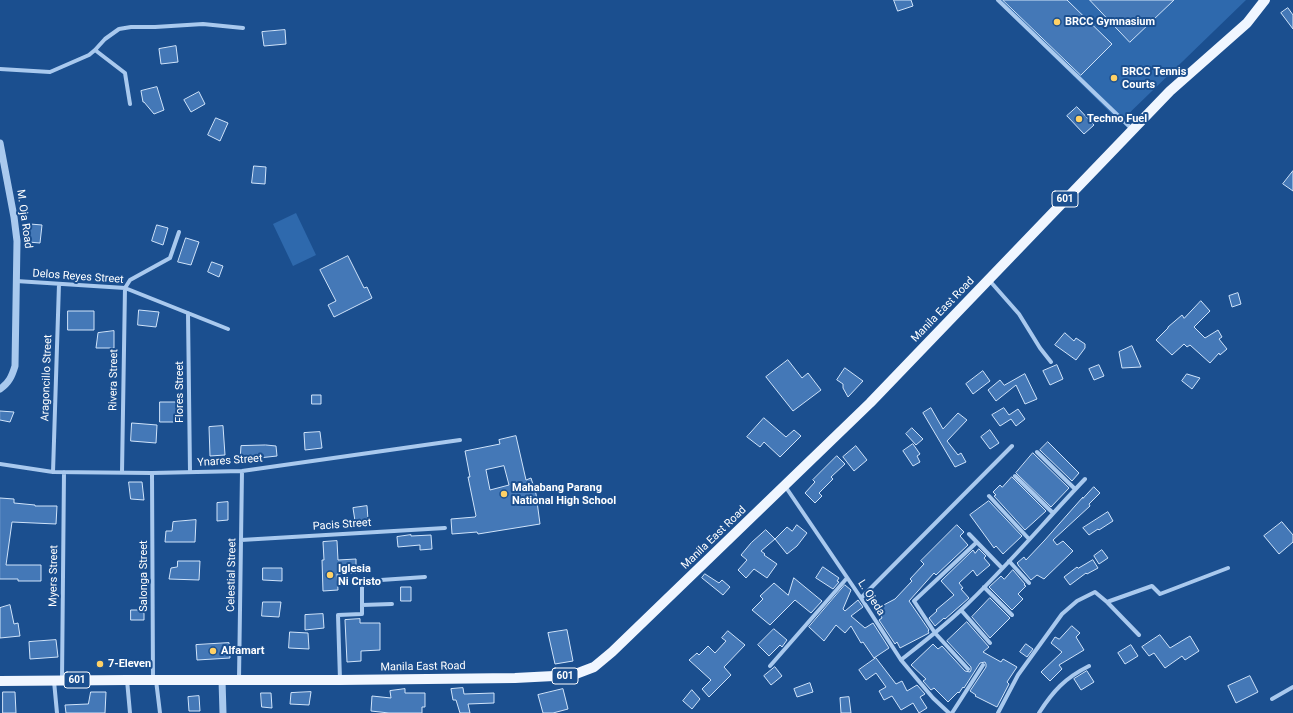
<!DOCTYPE html>
<style>
body{margin:0}
canvas{display:block;background:#1b4f8f}
</style>
<canvas width="1293" height="713"></canvas>
<script>
const c = document.querySelector('canvas').getContext('2d');
c.lineJoin = 'round';
function paint(path, color) { c.fillStyle = color; c.fill(path, 'evenodd'); }
function trace(path, color, width, dash) { c.strokeStyle = color; c.lineWidth = width; c.lineCap = dash ? 'butt' : 'round'; c.setLineDash(dash || []); c.stroke(path); }
function drawText(font, color, halo, rows, align = 'center') {
  c.font = font + ' Roboto,sans-serif'; c.lineWidth = 4; c.setLineDash([]); c.textBaseline = 'middle'; c.strokeStyle = halo; c.fillStyle = color; for (const [text, x, y, turn = 0] of rows) {
    c.save(); c.translate(x, y); c.rotate((+turn || 0) * Math.PI / 180); c.textAlign = isNaN(turn) ? turn : align; if (halo) c.strokeText(text, 0, 0); c.fillText(text, 0, 0); c.restore();
  }
}
paint(new Path2D(`
 M996,0h250l-126,122z
 M296,213l20,42 -23,11 -20,-42z`), '#2e69ad');
const building = new Path2D(`
 M894,0h17l2,6 -15,5z
 M1003,0h64l45,44 -31,31z
 M1090,0h84l-44,42z
 M1288,8l5,7v14l-12,-16z
 M285,30l1,14 -22,2 -2,-14z
 M176,46l2,16 -17,2 -2,-15z
 M157,87l7,23 -10,4 -10,-12h-1l-2,-11z
 M199,92l6,12 -14,8 -7,-12z
 M1077,107l17,18 -10,9 -17,-18z
 M216,118l12,5 -8,18 -12,-6z
 M254,166l12,1 -1,17 -13,-1z
 M1293,171v20l-10,-7z
 M30,224l12,1 -2,18 -12,-1z
 M157,225l11,3 -5,17 -11,-4z
 M186,238l13,4 -8,23 -13,-3z
 M348,256l16,32 3,-1 5,11 -38,19 -6,-12 8,-4 -16,-31z
 M212,262l11,4 -4,11 -11,-5z
 M1238,293l3,11 -9,3 -3,-11z
 M1201,301l9,10 -16,16 11,11 13,-8 4,7 -3,2 8,10 -7,6 -1,-2 -9,10 -20,-18 -3,2 -3,-3 -12,11 -16,-15 12,-12v-1l14,-12 2,3z
 M139,310l20,2 -3,15 -18,-2z
 M68,311h26v19h-26z
 M114,331v17h-18l2,-15z
 M1065,333l9,8 2,-3 9,6v4l-9,12 -21,-15z
 M1132,346l9,21 -19,1 -3,-16z
 M788,360l14,18 6,-5 13,17 -28,21 -27,-34z
 M1057,365l6,14 -13,6 -7,-14z
 M1099,365l5,11 -10,4 -5,-11z
 M845,368l18,13 -15,16 -5,-9v-4l-6,-4z
 M983,371l7,10 -17,13 -7,-10z
 M1025,374l12,25 -12,5 -9,-19 -20,16 -8,-11 12,-10 4,5z
 M1187,374l13,4 -8,11 -10,-8z
 M312,395h9v9h-9z
 M160,402h19v20h-19z
 M931,408l12,21 15,-16 9,7 -20,21 11,14 3,-2 5,9 -11,5 -32,-54z
 M1004,408l5,7 9,-6 7,10 -9,7 -5,-7 -11,7 -8,-11z
 M0,411l14,1 -4,10 -10,-2z
 M764,418l22,19 8,-7 7,6 -21,21 -16,-15 -4,5 -13,-10z
 M132,423l25,2 -1,18 -25,-2z
 M223,426l2,29 -15,1 -1,-29z
 M912,428l11,11 -7,6 -10,-11z
 M990,430l9,13 -9,6 -9,-12z
 M320,432l2,16 -17,2 -1,-17z
 M516,436l10,44 5,-2 5,16 4,30 -62,10 -1,-2 -25,2 -1,-15 24,-2 1,-1 -8,-39h2l-5,-26 35,-7 -1,-4zM504,466l5,19 -19,5 -4,-20z
 M1048,442l31,31 -7,8 -32,-31z
 M913,444l7,10 -3,2 3,6 -7,4 -10,-15z
 M266,445l10,1 1,10 -37,4 1,-14z
 M856,446l11,14 -13,11 -11,-14z
 M1033,453l36,35 -18,19 -35,-34z
 M837,456l8,8 -14,13 2,2 -14,14 3,3 -7,7 -10,-10 10,-11 -2,-2z
 M1012,477l34,34 -21,19 -31,-34 2,-1 -3,-3 7,-7 2,2z
 M129,482h13l2,18 -13,-1z
 M1094,487l6,6 -11,11 1,2 -37,34 4,5 6,-4 10,10 -29,28 -7,-4 -6,5 -13,-15v-1l-1,-1 7,-6 2,3 18,-19 39,-44v1z
 M0,498l14,1v4l21,2v1h22l-1,18 -44,-2 -6,43h35v16h-23v-2h-18z
 M989,501l33,35 -19,18 -7,-8 -2,2 -24,-33z
 M228,502v18l-11,1v-18z
 M367,506l1,13 -13,2 -2,-13z
 M1108,512l5,9 -14,9 -1,-1 -9,6 -6,-7z
 M196,520l-1,22h-30l1,-11h6l1,-9z
 M1282,522l11,13v7l-14,12 -15,-18z
 M797,525l10,8 -10,13 -10,8 -12,-15 12,-12 5,4z
 M957,525l7,7 -4,4 8,9 -32,30 -2,-2 -25,28 20,29 -1,1 1,2 -29,15 -3,-6 -2,2 -16,-24 3,-2 -4,-10 17,-9 17,-18 -2,-2 14,-15 -3,-3z
 M766,530l9,9 -14,12 4,3 -1,1 13,9 -10,14 -13,-9 -8,9 -8,-8 9,-10 -6,-5 10,-12z
 M411,535v1l20,-1 1,14 -12,1v-5l-22,2 -1,-10z
 M337,541l1,19 18,-1v14l-19,1 1,16 -15,1 -1,-31h2l-1,-18z
 M979,549l7,7 -2,2 6,7 -13,11 -4,-6 -14,13 4,5 -2,1 8,9 -24,21 -1,-1 -9,8 -6,-8 8,-7 -1,-1 18,-15 -13,-14 32,-31 2,3z
 M1102,550l6,8 -9,6 -5,-8z
 M1093,560l5,8 -11,6 -1,-1 -16,12 -6,-8 13,-10 1,1z
 M178,561h22l-1,19 -30,-1 2,-11 6,-1z
 M823,567l16,11 -2,3 2,1 -6,7 -17,-11z
 M263,568h19v13l-19,-1z
 M1013,570l12,14 -1,1 2,1 -8,8 5,5 -11,11 -23,-23 12,-11 3,3z
 M705,574l14,9 3,-3 8,7 -7,8 -21,-17z
 M794,578l28,23 -11,12 -16,-13 -25,25 -18,-15 11,-11 -3,-3 14,-13 14,12z
 M845,585l6,5 -8,19 2,2 13,-11 5,7 -12,9 14,12 8,-5 16,25 -15,10 -11,-16 -2,1 -10,-17 -6,7 -9,-8 -12,16 -15,-14z
 M401,587h10v14h-10z
 M990,598l20,20 -20,20 -18,-21z
 M263,602h18l-2,15 -17,-1z
 M10,605l4,19 4,-1 2,13 -20,2v-30z
 M131,610h13v10h-13z
 M323,614l1,14 -19,2v-15z
 M360,619v4h20v27l-19,1v10l-14,1 -2,-42z
 M967,622l22,25 -6,5 18,10 2,-3 14,8 -10,15 2,2 -12,23 -22,-11 1,-1 -6,-4 16,-24v-3l-1,-2 -5,1 -16,25 -1,-1 -4,6 -1,-1 -10,10 -14,-14 -3,2 -8,-9 3,-2 -15,-14 22,-21 5,5 4,-3 23,25 5,1 1,-2v-3l-24,-26z
 M1072,626l8,7 -4,4 8,13 -25,15 3,4 -12,12 -9,-9 21,-20 -11,-9 4,-6 4,2z
 M774,629l13,11 -5,7 -2,-2 -11,11 -11,-11z
 M567,630l6,31 -18,3 -7,-31z
 M728,631l17,14 -21,22 7,8 -22,22 -7,-8 9,-9 -22,-20 8,-7 2,2 9,-9 7,7 11,-12 -4,-3z
 M290,632l18,1 1,16 -20,-1z
 M1160,635l10,13 20,-12 9,15 -14,9 -3,-4 -17,12 -11,-15 -5,3 -7,-9z
 M56,640l2,17 -28,2 -1,-17z
 M229,643l1,15 -33,2 -1,-15z
 M1026,644l7,5 -6,8 -7,-5z
 M1131,645l7,11 -13,8 -7,-11z
 M876,658l20,26 6,-3 5,10 10,-6 8,9 -5,3 7,11 -8,5 -6,-10 -12,7 -9,-14 -8,4 -5,-9 7,-4 -10,-14 -10,7 -7,-10z
 M775,667l7,9 -11,9 -7,-9z
 M1087,671l7,11 -13,8 -7,-11z
 M1250,676l8,16 -22,11 -8,-17z
 M810,683l3,9 -16,5 -3,-8z
 M463,688l1,6 30,-1v10l-26,1 2,9h-10l-4,-13h-3l-2,-11z
 M405,689v4h20v14h-3v6h-33l-18,-2 1,-15 19,2 -1,-7z
 M563,689l5,20 -15,4h-10l-5,-18z
 M692,690l8,9 -8,10 -9,-8z
 M3,692h12l1,21h-13z
 M91,692h15l-1,21h-39l-1,-8 23,-1z
 M311,692l-2,13 -19,-1 1,-11z
 M261,693h10l1,15 -10,-1z
 M199,696l1,15h-11l-1,-14z
 M849,697l2,16h-10l-1,-15z`);
paint(building, '#4478b7');
trace(building, '#cfe3fa', 1);
trace(new Path2D(`
 M998,0l134,129
 M95,50l30,23 5,31
 M0,69l50,3 39,-17 6,-5 10,-11 14,-10 12,-2h24l48,-3 40,4
 M989,280l30,34 21,34 11,14
 M16,281l109,7 103,41
 M188,313l2,159
 M1037,452l38,37
 M0,464l53,8 99,1 90,-2 218,-31
 M53,472l6,-188
 M122,472l3,-184 5,-8 40,-22 9,-26
 M152,473l1,207
 M1015,476l38,37
 M785,486l76,112 40,62 32,38 16,15
 M989,496l40,43
 M969,534l33,34
 M241,540l204,-12
 M1009,561l20,22
 M984,587l28,28
 M861,598l151,-152
 M1107,602l45,-16 8,8 68,-26
 M362,605l30,-1
 M961,610l29,33
 M901,660c20,-16 41,-32 60,-50 44,-41 83,-88 124,-131
 M770,666l77,-88
 M968,669l-33,-36 -21,-32 63,-59
 M239,679l3,-208
 M62,680l2,-208
 M127,680l3,33
 M156,680l4,33
 M340,680l-2,-65 24,-1v-27l4,-6 59,-4
 M54,681l3,32
 M1272,699l21,-12
 M952,713l31,-48
 M998,713l20,-38 44,-61 15,-13 18,-9 12,10 32,33
 M1039,713c14,-22 26,-35 50,-47`), '#a9c9ee', 4);
trace(new Path2D(`
 M0,143l14,74 3,24 -2,125c-3,10 -6,17 -15,23
 M222,680l1,33`), '#a9c9ee', 7);
trace(new Path2D(`
 M0,681l127,-1h213l175,-2 58,-3 21,-8 18,-15 258,-249 300,-312 77,-68 18,-23`), '#f0f6ff', 10);
for (const [x, y, r, color] of [
 [1057,22,4,"#ffd166"],
 [1114,78,4,"#ffd166"],
 [1079,119,4,"#ffd166"],
 [504,494,4,"#ffd166"],
 [330,575,4,"#ffd166"],
 [213,651,4,"#ffd166"],
 [100,664,4,"#ffd166"]
]) { const dot = new Path2D(); dot.arc(x, y, r, 0, 2 * Math.PI); c.fillStyle = color; c.fill(dot); trace(dot, '#1b4f8f', 1.5); }
for (const [x, y, w] of [
 [1065,199,26],
 [565,676,26],
 [77,680,26]
]) { const box = new Path2D(); box.roundRect(x - w / 2, y - 8, w, 16, 3); c.fillStyle = '#1b4f8f'; c.fill(box); trace(box, '#fff', 1); }
drawText('bold 10px', '#fff', null, [
 ["601",1065,199],
 ["601",565,676],
 ["601",77,680]
]);
drawText('bold 11px', '#fff', '#1b4f8f', [
 ["BRCC Gymnasium",1065,22],
 ["BRCC Tennis",1122,72],
 ["Courts",1122,85],
 ["Techno Fuel",1087,119],
 ["Mahabang Parang",512,488],
 ["National High School",512,501],
 ["Iglesia",338,569],
 ["Ni Cristo",338,582],
 ["Alfamart",221,651],
 ["7-Eleven",108,664]
], 'left');
drawText('11px', '#fff', '#1b4f8f', [
 ["M. Oja Road",24,219,82],
 ["Delos Reyes Street",78,277,4],
 ["Manila East Road",943,310,-46],
 ["Aragoncillo Street",47,378,-88],
 ["Rivera Street",114,380,-89],
 ["Flores Street",180,392,-90],
 ["Ynares Street",230,461,-4],
 ["Pacis Street",342,525,-4],
 ["Manila East Road",714,538,-44],
 ["Celestial Street",232,575,-89],
 ["Myers Street",54,576,-89],
 ["Salonga Street",144,576,-90],
 ["L. Ojeda",871,598,57],
 ["Manila East Road",423,667,-1]
]);
</script>
